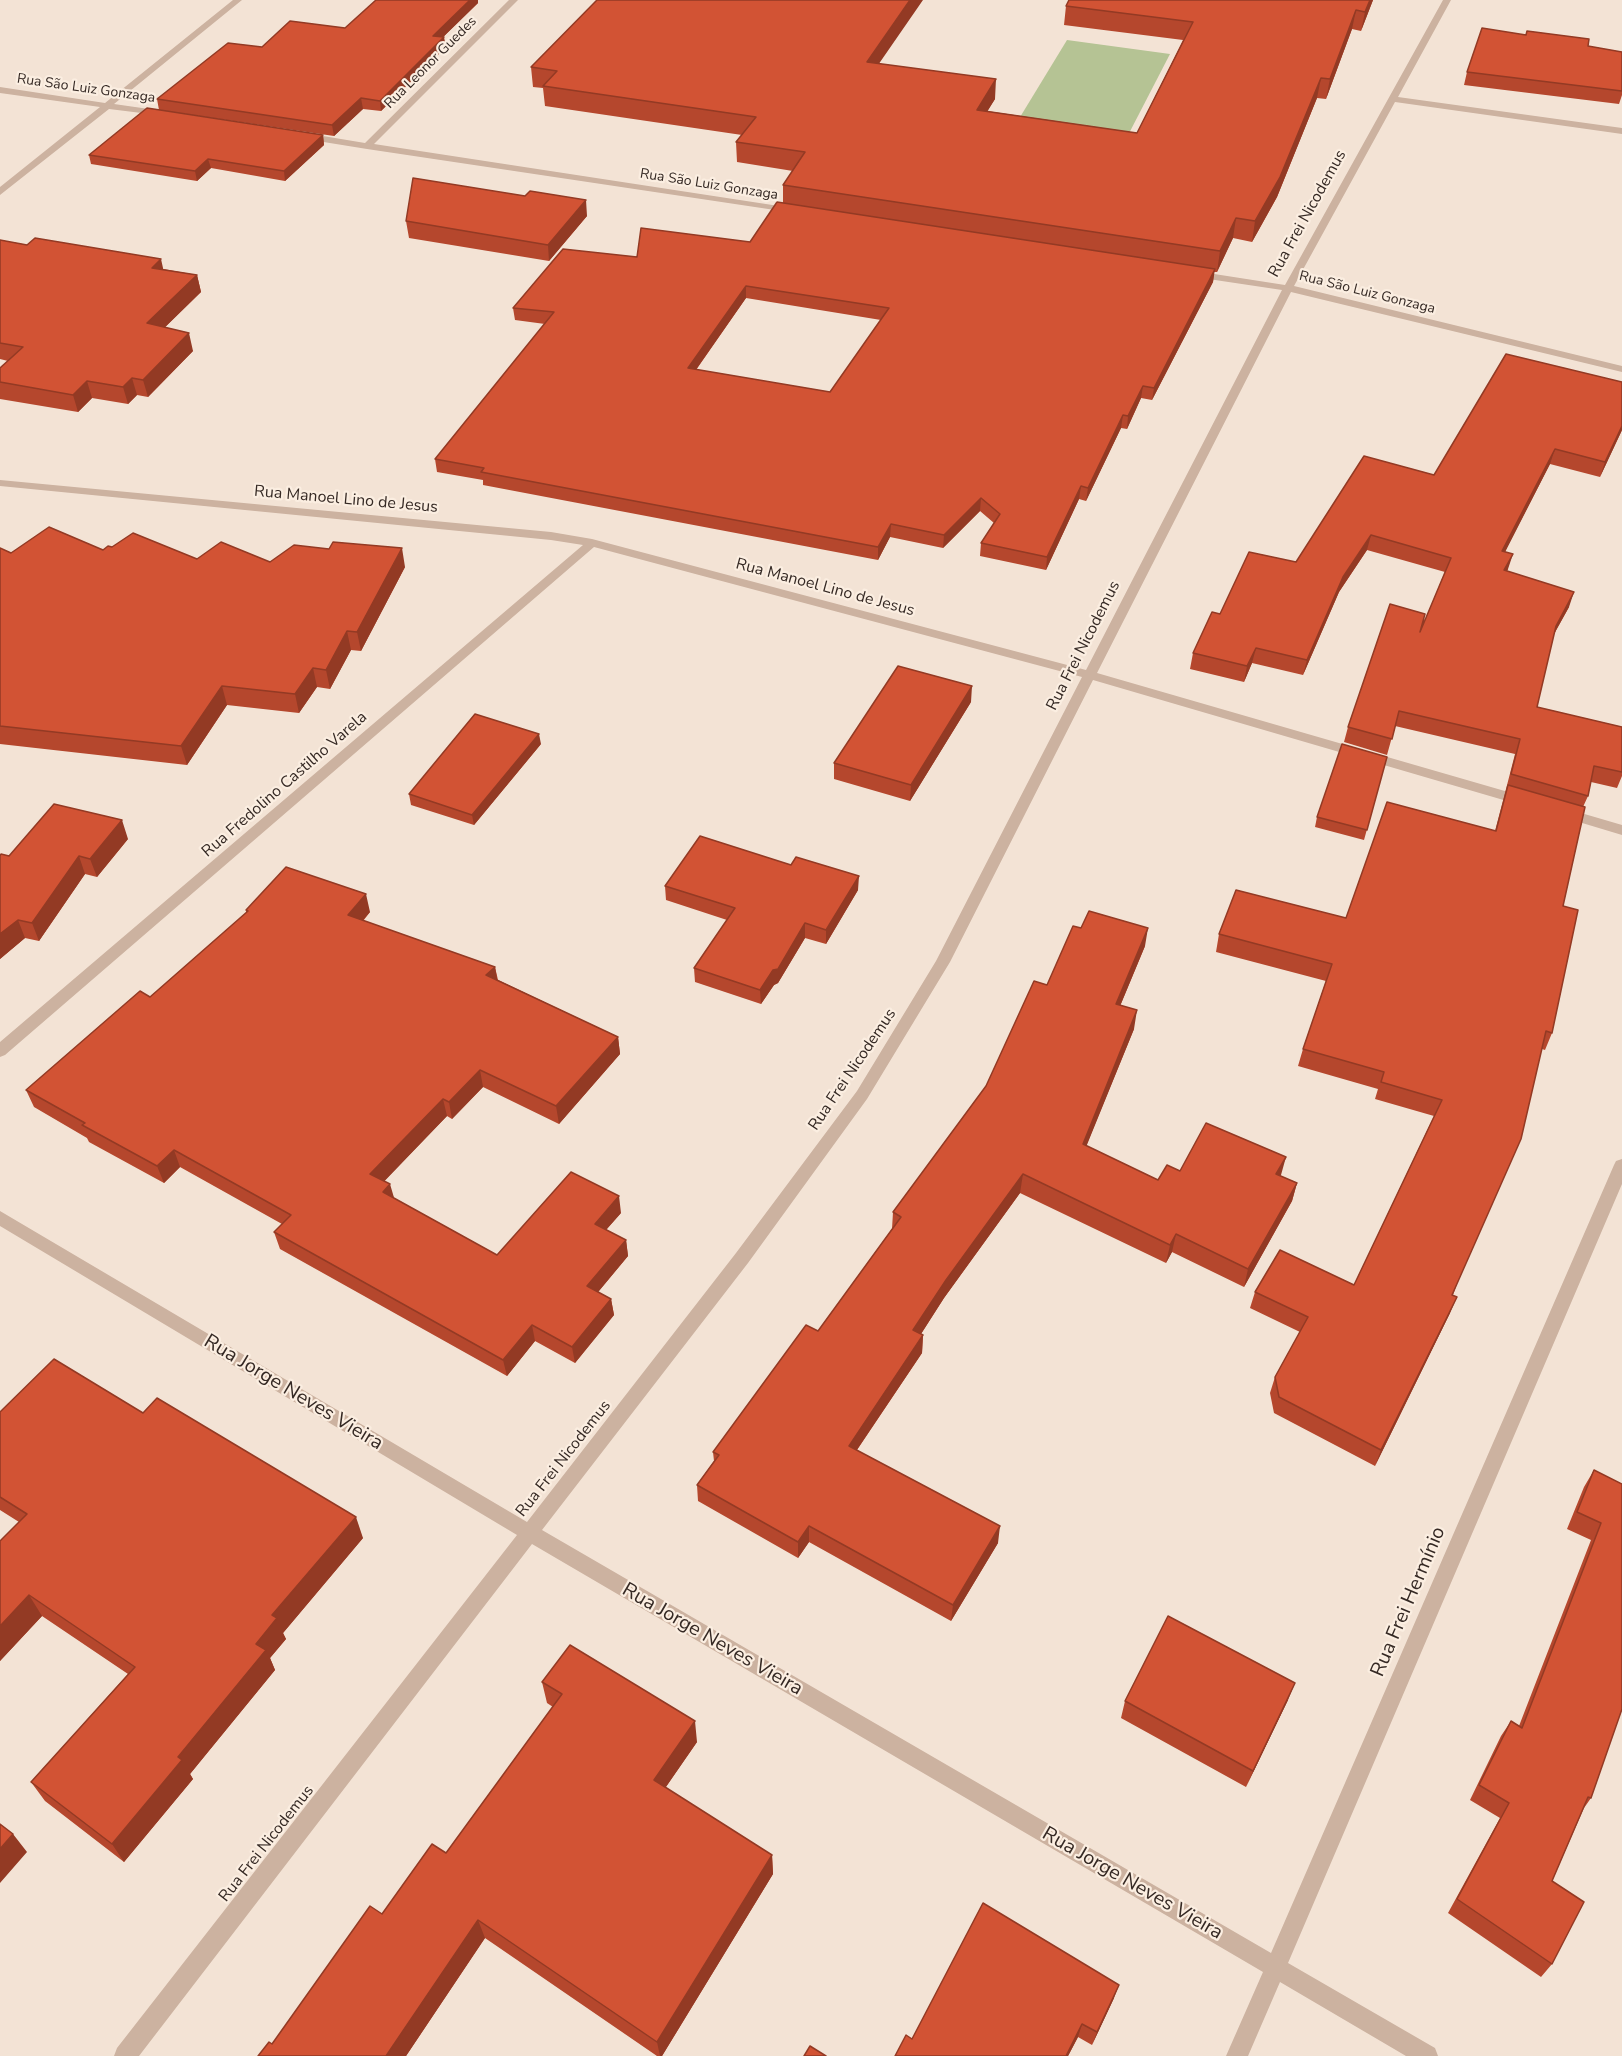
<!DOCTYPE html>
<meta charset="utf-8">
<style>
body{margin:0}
canvas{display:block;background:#f3e3d5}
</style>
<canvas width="1622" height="2056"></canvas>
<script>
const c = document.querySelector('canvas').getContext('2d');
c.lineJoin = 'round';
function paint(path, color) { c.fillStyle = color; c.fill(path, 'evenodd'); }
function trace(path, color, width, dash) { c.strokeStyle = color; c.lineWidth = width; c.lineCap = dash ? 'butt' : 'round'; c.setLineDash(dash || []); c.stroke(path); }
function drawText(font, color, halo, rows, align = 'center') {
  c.font = font + ' "Nunito Sans",sans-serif'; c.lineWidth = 4.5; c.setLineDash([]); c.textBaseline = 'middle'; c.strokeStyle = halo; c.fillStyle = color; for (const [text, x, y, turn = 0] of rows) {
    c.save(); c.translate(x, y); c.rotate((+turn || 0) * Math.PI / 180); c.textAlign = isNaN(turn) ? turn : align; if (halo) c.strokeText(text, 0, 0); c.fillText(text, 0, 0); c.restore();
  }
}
paint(new Path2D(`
 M1067,40l103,14 -46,89 -110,-16z`), '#b5c394');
paint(new Path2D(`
 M233,0h9l-128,104 49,7 4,3 -1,2 -57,-7 -109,86v-8l100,-80 -100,-14v-6l105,16z
 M509,0h9l-144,144 418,64 5,3 -2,2 -428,-64 -62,-10 -5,-3 5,-3 60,10z
 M1443,0h8l-53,97 224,31v6l-227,-32 -101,184 328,80v6l-331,-80 -194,381 432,125 2,3 -7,5 -431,-126 -143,282 -83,137 -119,164 -206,267 729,423 343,-788 2,-4 6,-2v25l-334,779 147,85 3,8h-32l-126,-74 -32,74h-22l37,-84 -731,-428 -393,512h-25l3,-8 400,-513 -517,-309v-15l527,311 209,-269 121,-162 79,-130 146,-284 -488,-130 -589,508 -5,2v-15l583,-497 -32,-5 -551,-54v-6l551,52 41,7 494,131 196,-380 -87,-13 -5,-3 5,-3 90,14z
 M1564,808l58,17v10l-63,-19 -2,-3z`), '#ccb2a0');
paint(new Path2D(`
 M478,0v3l-35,34 3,10 -65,64 -18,-2 -29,27 -175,-26 -2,-11 105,-52z
 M1069,0h304l-12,31 -9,-2 -26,70 -9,-1 -40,99 -25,45 -19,-4 -16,34h-3l-1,10 -61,118 -11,-2 -14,31 -6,-1 -35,73 -7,-2 -33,71 -66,-14 1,-13 13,-20 -14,-12 -37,37 -53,-11 -12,23 -395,-75v-5l-46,-8 -2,-13 110,-135 -30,-4 -2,-12 124,-51 113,-15 33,-39v-18l10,-14 -56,-9 -1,-20 6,-7 -197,-29 -2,-18 -10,-1 -2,-20 348,-4 116,36 -8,12 150,22 46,-93 -119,-15 2,-19zM746,298l135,22 -51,72 -134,-22z
 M1527,31l61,15 34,6v43l-3,9 -155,-19 3,-13 59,-37z
 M323,135l1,10 -39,36 -74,-13 -14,13 -106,-17 -2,-9z
 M587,216l-38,45 -140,-23 -3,-17z
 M0,240l197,35 4,17 -36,35 28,24 -45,46 -11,-2 -9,9 -36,-6 -14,14 -78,-13v-31l8,-7 -8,-2z
 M1622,430l-22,47 -50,-13 -45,87 3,18 -1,2 62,36 -16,29 -16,71 85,20v49l-5,12 -26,-6 -3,14 -5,11 -20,99 -11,127 -7,17 -3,-1 -89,246 -3,18 -75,153 -101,-53 -4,-20 5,-16 25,-45 -50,-24 5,-16 99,-7 80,-169 -59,-17 3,-10 -80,-23 5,-17 23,-68 -110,-29 3,-18 127,-16 149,-87 11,-42 9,-35 -120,-28 -8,29 -43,-13 4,-15 72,-95 25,-60 -78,-22 -28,42 -36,83 -51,-12 -8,19 -54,-13 3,-16 27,-39 76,-52 138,-87z
 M112,547l85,12 208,8 -44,84 -10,-1 -21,39 -13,-2 -18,26 -72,-8 -40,60 -187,-21v-196l11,5 92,-3z
 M971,702l-61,99 -76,-22v-16z
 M541,744l-67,81 -63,-20 -2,-11z
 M1387,757l-23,83 -49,-13 2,-10z
 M128,839l-31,38 -12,-3 -46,67 -14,-3 -25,21 9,-103z
 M665,886l193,4 -32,54 -21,-6 -27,45 -4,2 -13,19 -66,-22 -1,-14 33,-48 -61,-20z
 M246,910l124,2 -7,9 132,46 3,13 120,57 2,17 -61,70 -76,-37 -31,32 -5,-3 -63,65 10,17 103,57 124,-42 -15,17 20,10 2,16 -30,36 13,7 3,16 -39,48 -40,-22 -28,35 -227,-127 -6,-17 8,-8 -102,-57 -16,16 -75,-41 -2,-4 -53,-31 -8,-17 124,-93 96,-84z
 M1145,946l-25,60 14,23 -48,117 72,34 22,-9 101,5 16,7 -5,18 -48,86 -72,-35 -6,11 -146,-70 -76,105 -23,36 2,1 -1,18 -65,97 141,93 -47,78 -142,-79 -11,16 -100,-57 -1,-16 17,-24 -1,-9 105,-121 74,-102 1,-17 93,-126 61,-101z
 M0,1412l143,1 220,125 -80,95 3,6 -16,19 5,12 -85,104 3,5 -69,83 -79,-61 -14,-19 97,-108 -86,-58 -42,45v-120l19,-19 -19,-12z
 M1594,1470l28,14 -31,314 -7,10 -32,73v83l-11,13 -93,-64 52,-95 -30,-18 31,-64 10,-15 8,5 72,-186 -24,-11 17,-42z
 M542,1682l155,60 -32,46 107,67 1,19 -111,182h-5l-172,-118 -79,118h-148l14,-12 110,-130 64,-61 107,-146 -6,-4z
 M1288,1700l-42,87 -125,-69 4,-17z
 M1114,1998l-22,47 -14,-8 -10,19h-173l17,-17z`), '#b5472d');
paint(new Path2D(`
 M470,0h8v3l-44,43 -1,-10z
 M910,0h13l-56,81v-19z
 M1370,0h3l-12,31 4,-19z
 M1356,10l-4,19 -26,70 4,-20z
 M444,37l2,10 -65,64 -1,-10z
 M1321,78l-4,20 -40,99 -25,45 3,-21z
 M996,79l-1,20 -19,31 1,-20z
 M361,98l2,11 -29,27 -2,-11z
 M323,135l1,10 -39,36 -1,-10z
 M208,159l3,9 -14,13 -2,-10z
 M586,200l1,16 -38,45 -1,-16z
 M1236,218l-3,20 -16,34 3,-21z
 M161,259l4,18 -13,-9z
 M1215,269l-2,13 -61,118 2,-12z
 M197,275l4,17 -49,48 -5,-17z
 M746,286v12l-58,83v-13z
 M189,333l4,18 -45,46 -5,-17z
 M132,378l5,17 -9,9 -5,-17z
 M87,381l5,17 -14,14 -5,-17z
 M1143,386l-2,12 -14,31 1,-13z
 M1123,415l-2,13 -35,73 2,-13z
 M1622,426v4l-22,47 5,-15z
 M1555,449l-5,15 -52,102 4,-15z
 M1081,486l-2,13 -33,71 1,-13z
 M981,498l-1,13 -37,37 1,-13z
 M891,524l-1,13 -12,23v-13z
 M1371,535l-4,15 -28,42 -36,83 4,-15 36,-83z
 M402,548l3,19 -44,84 -4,-19z
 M1513,554l-5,15 -9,17 5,-16z
 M1574,592l-5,15 -19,34 6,-15z
 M347,631l4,19 -21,39 -4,-19z
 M1256,648l-4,15 -8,19 3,-16z
 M313,668l4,19 -18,26 -4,-19z
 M222,686l5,19 -40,60 -6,-19z
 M972,686l-1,16 -61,99 1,-16z
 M539,734l2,10 -67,81 -2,-10z
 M122,820l6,19 -31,38 -7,-18z
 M79,856l6,18 -46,67 -7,-18z
 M859,876l-1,14 -32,54v-14z
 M366,894l4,18 -18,21 -4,-18z
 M18,920l7,18 -25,21v-25z
 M805,923v15l-27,45 -4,2 -13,19 -1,-14z
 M1148,928l-3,18 -32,77 3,-19z
 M495,967l3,17 -12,-9z
 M1137,1010l-3,19 -54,133 3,-18z
 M618,1037l2,17 -61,70 -3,-18z
 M480,1070l3,17 -31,32 -3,-17z
 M443,1099l4,17 -72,75 -5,-17z
 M174,1150l6,17 -16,16 -7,-17z
 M1286,1157l-5,18 -10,17 5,-18z
 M1023,1174l-3,19 -76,105 -32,50 1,-18 33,-50z
 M1297,1183l-5,18 -48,86 4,-18z
 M390,1184l5,17 -12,-9z
 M619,1196l2,17 -24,27 -2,-16z
 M1176,1234l-4,18 -6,11 4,-18z
 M626,1240l2,16 -39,47 -2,-17z
 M1457,1297l-7,16 -75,153 6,-16z
 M611,1299l3,16 -39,48 -3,-16z
 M532,1325l3,16 -28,35 -4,-16z
 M923,1335l-1,18 -74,110 1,-17z
 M356,1517l7,21 -80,95 3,6 -16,19 5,12 -85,104 3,5 -69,83 -12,-18 66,-87 78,-113 16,-29z
 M809,1526v16l-11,16v-16z
 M1000,1526l-2,17 -47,78 2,-16z
 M29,1595l13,21 -42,45v-35z
 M1295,1683l-7,17 -42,87 7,-16z
 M695,1721l2,21 -40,58 -3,-20z
 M13,1834l14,18 -27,31v-34z
 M772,1855l1,19 -111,182h-2l-3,-14z
 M478,1920l7,18 -79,118h-20z
 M1119,1985l-5,13 -22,47 5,-13z
 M1082,2024l-4,13 -10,19h-2z`), '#933a24');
const building = new Path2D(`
 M376,0h94l-37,36 11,1 -64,64 -19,-3 -29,27 -175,-26 71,-56 34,4 28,-26 55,7z
 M597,0h313l-43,62 129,17 -19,31 160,23 56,-111 -127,-16 3,-6h301l-5,12 -9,-2 -26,69 -9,-1 -41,99 -25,44 -19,-3 -16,33 -437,-66 22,-33 -69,-10 20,-25 -213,-31 14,-15 -26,-4z
 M1482,28l44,7 1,-4 62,8 -1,7 34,6v39l-155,-19z
 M147,108l176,27 -39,36 -76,-12 -13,12 -106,-16z
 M413,178l112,18 5,-5 56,9 -38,45 -142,-24z
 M777,202l438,67 -61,119 -11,-2 -15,30 -5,-1 -35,73 -7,-2 -34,71 -66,-14 19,-29 -19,-16 -37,37 -53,-11 -13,23 -397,-75 3,-4 -49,-9 119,-147 -41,-4 50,-59 74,8 4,-29 109,14zM746,286l143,22 -59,84 -142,-24z
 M35,238l126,21 -9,9 45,7 -50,48 42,10 -46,47 -11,-2 -9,9 -36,-6 -14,14 -73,-13v-14l23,-21 -23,-4v-103l27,5z
 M1506,354l116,28v44l-17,36 -50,-13 -53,102 11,3 -9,16 70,22 -18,34 -19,81 85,20v45l-28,-6 -6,30 -77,-22 9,-35 -121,-28 -7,28 -44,-12 42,-123 35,10 -5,18 31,-74 -80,-23 -28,42 -36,83 -51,-12 -9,18 -54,-13 19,-41 8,2 29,-62 47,10 68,-106 70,19z
 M49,527l54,23 5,-4 4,1 21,-14 64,26 24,-17 49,20 24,-17 35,4 4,-7 69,6 -45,84 -10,-1 -21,39 -13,-2 -18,26 -73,-8 -41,60 -181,-20v-178l11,5z
 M898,666l74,20 -61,99 -77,-22z
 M475,714l64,20 -67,81 -63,-21z
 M1342,744l45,13 -20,73 -50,-13z
 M1508,785l77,22 -22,99 15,4 -26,123 -6,-2 -25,108 -69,156 5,2 -76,153 -102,-53 -4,-20 33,-60 -53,-25 25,-42 74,35 88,-185 -61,-18 3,-10 -81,-23 29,-85 -113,-30 17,-44 110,28 41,-116 109,29z
 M54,804l68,16 -32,39 -11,-3 -47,67 -14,-3 -18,14v-78l1,-2 8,2z
 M700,836l91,29 5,-8 63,19 -33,54 -21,-7 -27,46 -5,1 -13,20 -66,-22 41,-60 -70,-22z
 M286,867l80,27 -18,21 147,52 -9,8 132,62 -62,69 -76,-36 -31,32 -6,-3 -73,75 20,10 -7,8 114,63 74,-83 48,24 -24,28 31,16 -39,46 24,13 -39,48 -40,-22 -29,35 -229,-128 17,-17 -117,-65 -17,16 -75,-41 3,-2 -59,-33 114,-99 10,6 98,-86 -2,-1z
 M1089,911l59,17 -32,76 21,6 -54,134 75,36 9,-15 13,6 26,-48 80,34 -10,17 21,9 -49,86 -72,-35 -6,11 -147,-71 -77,106 -33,50 10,5 -74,111 151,80 -47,79 -144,-79 -11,16 -101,-57 22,-30 -6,-3 93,-127 12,6 83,-114 -8,-5 93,-126 48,-105 13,4 26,-59 8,2z
 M54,1359l89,54 14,-15 199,119 -84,98 5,3 -21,26 10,6 -88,107 4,3 -70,84 -81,-62 104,-115 -106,-72 -29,31v-85l27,-27 -27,-17v-85z
 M1594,1470l28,14v225l-31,89 -3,-1 -36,84 32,21 -32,62 -95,-65 52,-96 -30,-18 32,-64 11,7 79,-205 -24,-11z
 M1168,1616l127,67 -42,88 -128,-70z
 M570,1645l125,76 -41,59 118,75 -115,187 -179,-122 -92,136h-128l11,-14 3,2 98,-138 12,8 50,-70 14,9 116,-159 -20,-12z
 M0,1824l13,10 -13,15z
 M983,1903l136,82 -22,47 -15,-8 -16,32h-171l11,-21 6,4z
 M810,2046l16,10h-22z`);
paint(building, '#d25334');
trace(building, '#933a24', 1.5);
drawText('14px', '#352924', '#fbeee1', [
 ["Rua Leonor Guedes",431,63,-45],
 ["Rua São Luiz Gonzaga",86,89,8],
 ["Rua São Luiz Gonzaga",709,185,9],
 ["Rua São Luiz Gonzaga",1367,293,14]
]);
drawText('16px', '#352924', '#fbeee1', [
 ["Rua Frei Nicodemus",1308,214,-61],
 ["Rua Manoel Lino de Jesus",346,500,5],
 ["Rua Manoel Lino de Jesus",825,588,15],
 ["Rua Frei Nicodemus",1084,646,-63],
 ["Rua Fredolino Castilho Varela",285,785,-41],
 ["Rua Frei Nicodemus",853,1070,-56],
 ["Rua Frei Nicodemus",564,1459,-52],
 ["Rua Frei Nicodemus",267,1844,-52]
]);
drawText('20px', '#352924', '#fbeee1', [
 ["Rua Jorge Neves Vieira",293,1393,31],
 ["Rua Frei Hermínio",1409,1602,-67],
 ["Rua Jorge Neves Vieira",712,1640,30],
 ["Rua Jorge Neves Vieira",1132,1884,30]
]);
</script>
